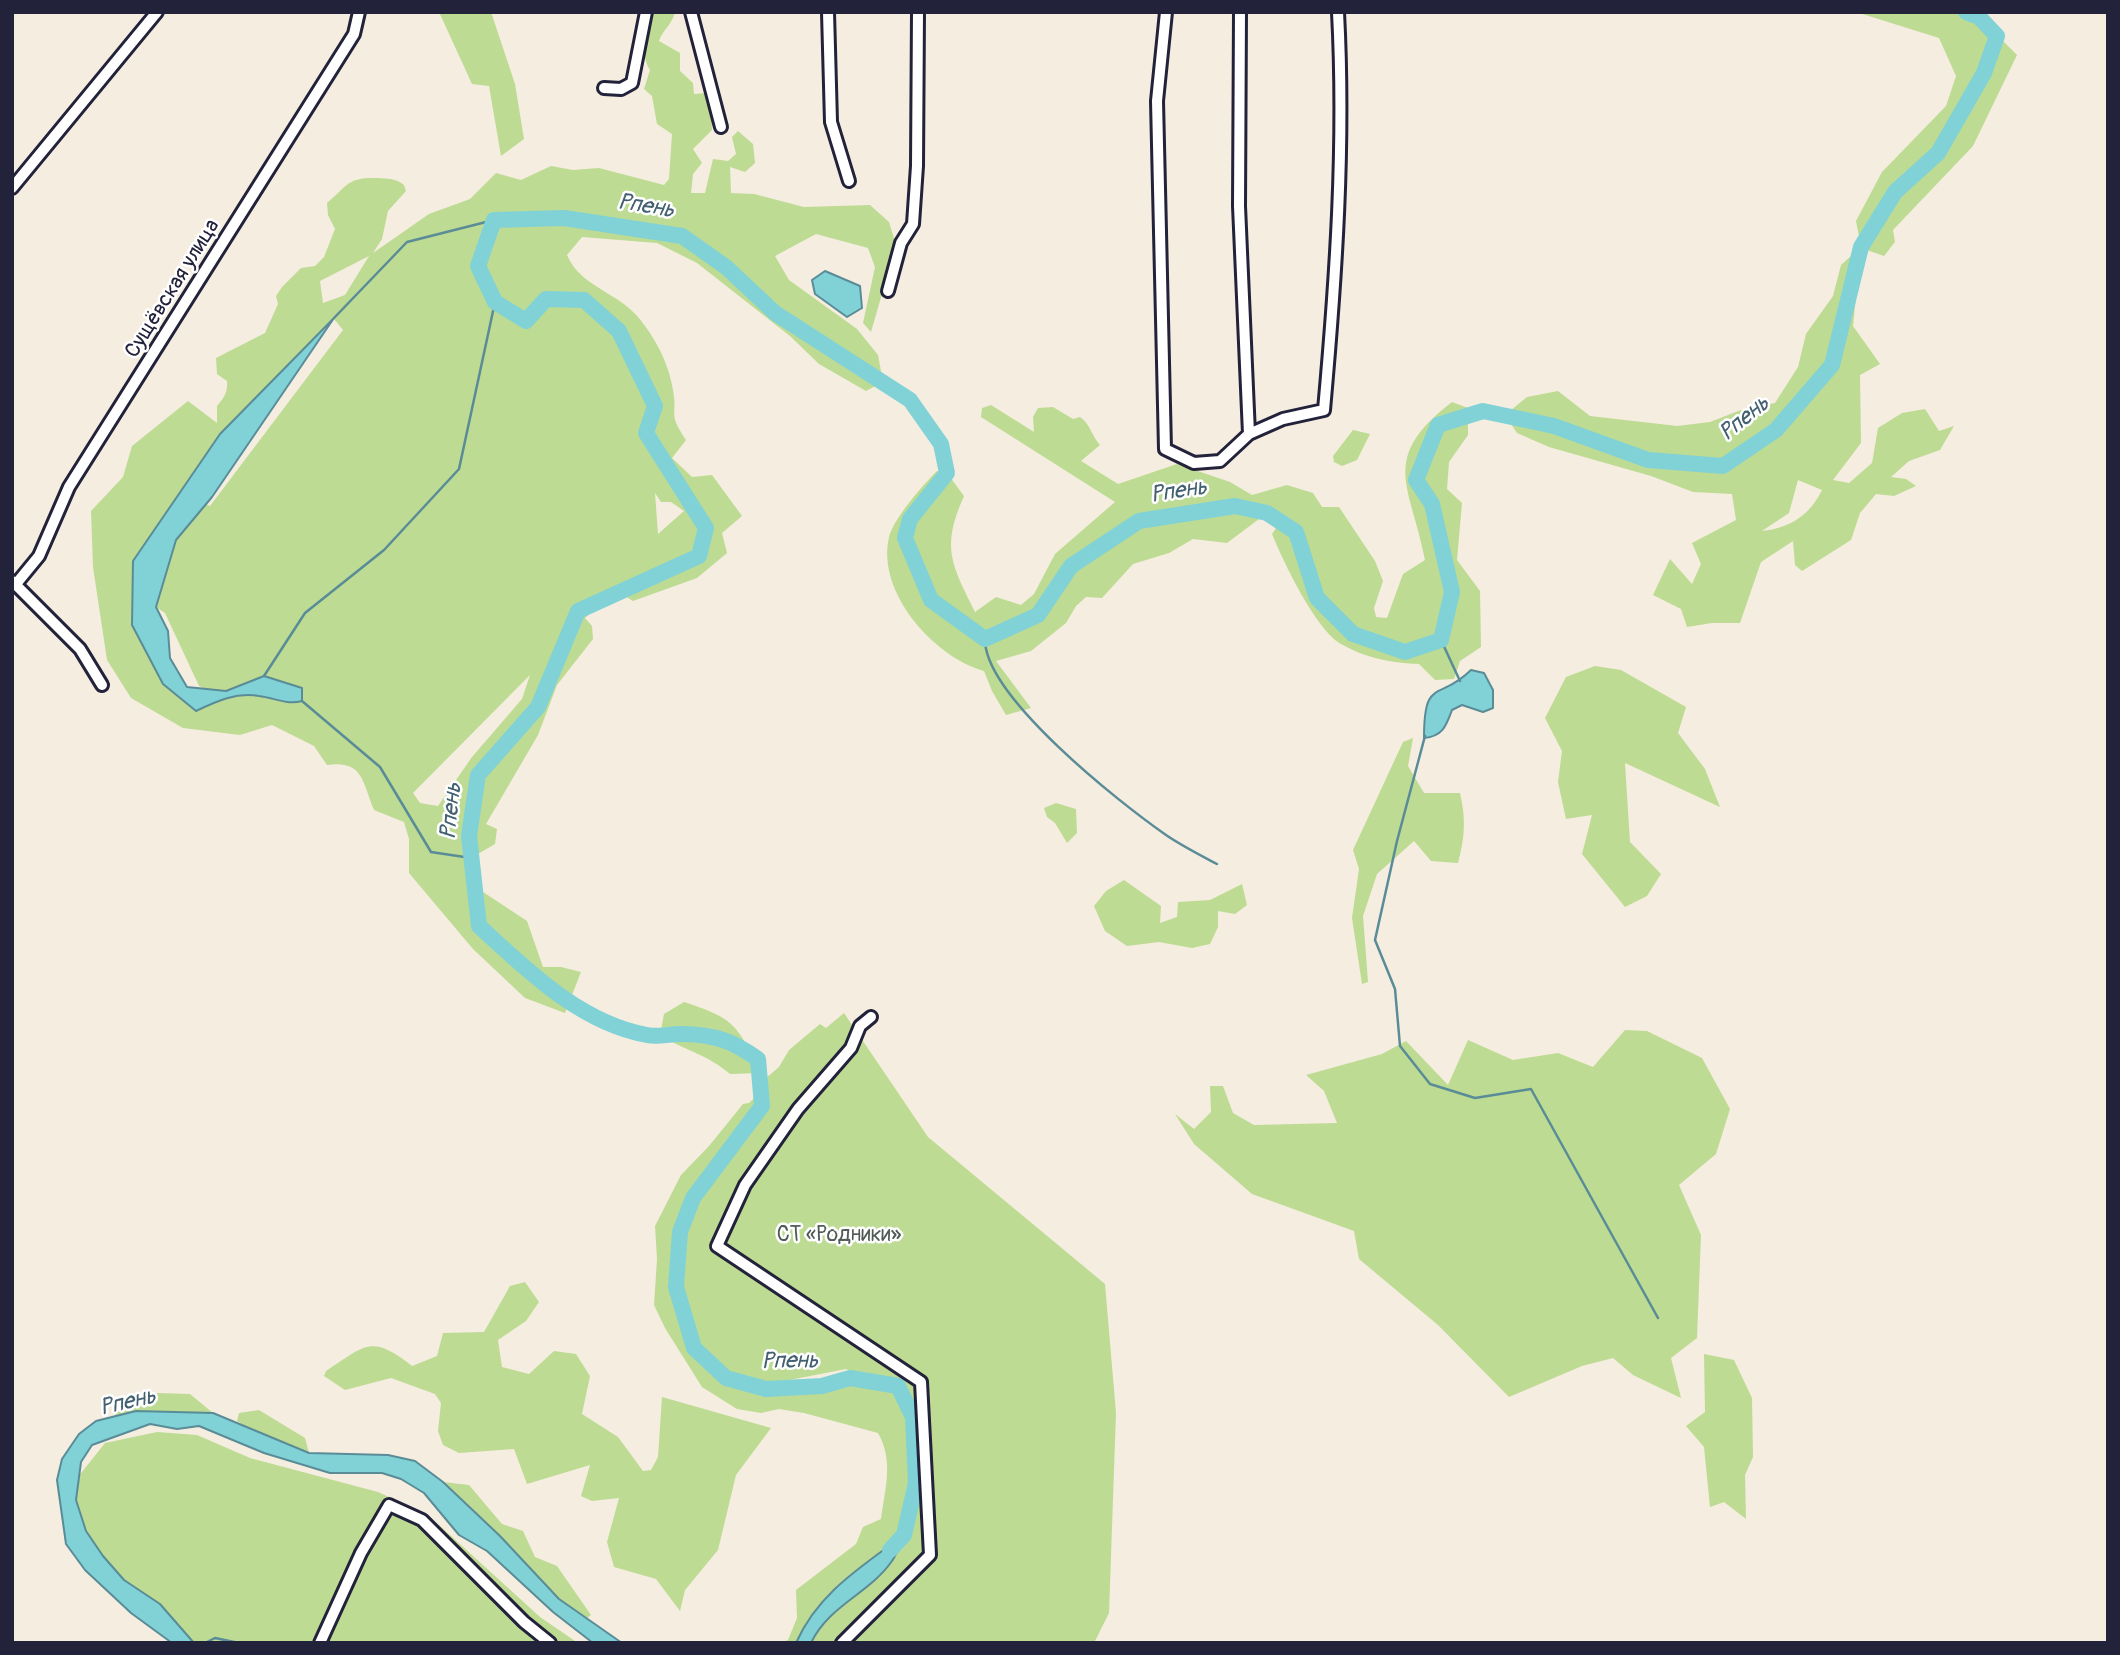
<!DOCTYPE html>
<meta charset="utf-8">
<style>
body{margin:0}
#map{position:relative;width:2120px;height:1655px;overflow:hidden;background:#f5eddf;font-family:Pangolin,sans-serif}
canvas{display:block}
.frame{position:absolute;inset:0;border:14px solid #22223b;pointer-events:none}
</style>
<div id="map">
<canvas width="2120" height="1655"></canvas>
<div class="frame"></div>
</div>
<script>
const c = document.querySelector('canvas').getContext('2d');
c.lineJoin = 'round';
function paint(path, color) { c.fillStyle = color; c.fill(path, 'evenodd'); }
function trace(path, color, width, dash) { c.strokeStyle = color; c.lineWidth = width; c.lineCap = dash ? 'butt' : 'round'; c.setLineDash(dash || []); c.stroke(path); }
function drawText(font, color, halo, rows, align = 'center') {
  c.font = font + ' Pangolin,sans-serif'; c.lineWidth = 5; c.setLineDash([]); c.textBaseline = 'middle'; c.strokeStyle = halo; c.fillStyle = color; for (const [text, x, y, turn = 0] of rows) {
    c.save(); c.translate(x, y); c.rotate((+turn || 0) * Math.PI / 180); c.textAlign = isNaN(turn) ? turn : align; if (halo) c.strokeText(text, 0, 0); c.fillText(text, 0, 0); c.restore();
  }
}
paint(new Path2D(`
 M439,12h52l24,72 9,55 -23,17 -12,-70 -17,-2z
 M651,12h24c-3,13 -12,17 -16,29l21,12v18l13,12 1,11 13,-1 4,6 1,31 -19,19 9,14 -9,11 -2,19h14l8,-34 15,2 8,-7 -4,-17 6,-6 15,13 2,19 -10,9 -15,-5 1,26 23,1 50,13 66,-2 19,17 7,23 -25,87 -8,-9 12,-56 -7,-19 -52,-14 -41,22 14,24 68,49 21,26 5,27 -17,9 -47,-27 -29,-28 -93,-73 -40,-20 -75,-6 -15,18c15,35 55,36 78,71 14,19 24,40 28,64 5,28 -6,21 13,50l-14,18 20,19 20,-2 30,41 -20,17 5,20 -30,25 -64,23 -16,-10 1,-6 -33,33 7,8 1,13 -36,46 -19,50 -52,89 11,5 -2,15 -24,14 3,28 53,35 16,46h18l20,5 -16,41 -40,-15 -52,-49 -64,-76v-34l-5,-17 -30,-12c-12,-29 -11,-50 -47,-45l-13,-19 -42,-21 -32,10 -57,-7 -52,-30 -24,-38 -14,-93 -2,-56 32,-34 9,-31 56,-45 29,22v-17c7,-8 11,-14 10,-25l-10,-7 -1,-16 49,-25 13,-29 -2,-8 6,-9 19,-19 14,-2 9,-9 11,-28 -7,-14 -1,-12c22,-19 21,-26 51,-25 11,1 17,0 26,7l2,6 -18,20 -6,28 -9,14 56,-39 41,-15 26,-26 25,7 30,-14 22,4 26,-2 65,17 5,-6 3,-45 -15,-10 -5,-28 -8,-7 6,-19c-10,-16 -6,-40 1,-58zM369,256l-24,39 -22,8 -3,-22zM334,319l9,11 -133,176 -4,-2 -30,36 -20,67 9,6 34,73 23,12 -59,-14 -30,-123 87,-127zM655,493l6,9h10l13,9 -26,23zM530,675l-8,24 -50,58 -34,49 -18,-3 -7,-10z
 M1856,12h110l13,5 38,38 -44,91 -80,84 2,12 -11,14 -23,-8 -8,78 27,38 -20,11 1,68 -28,37 16,3 23,-20 6,-35 24,-15 23,-4 14,22 15,-5 -14,24 -31,11 -18,16 15,2 10,7 -22,10 -18,-2 -16,19 -9,27 -49,31 -7,-6 -2,-24 -32,21 -21,61h-28l-25,4 -6,-18 -28,-14 17,-36 22,25 9,-20 -9,-21 44,-23 -4,-26 -39,-2 -42,-16 -102,-29 -32,-14 -12,-18 22,-18 31,-6 32,25 87,10 33,-4 36,-14 29,-5 23,-36 8,-33 27,-38 8,-31 20,-18 -5,-26 26,-49 64,-66 10,-30 -17,-38zM1798,480l24,10c-12,25 -32,38 -60,41l27,-18z
 M1452,402l16,6v27l-19,27 -2,27 15,14 -5,57 23,31 1,56 -21,14 -6,18 -19,1 -16,-16c-27,-1 -54,-6 -78,-20 -25,-14 -58,-83 -69,-110l8,-12 -13,-9 -40,30 -34,-4 -24,14 -36,11 -31,34 -16,-1 -10,9 -10,17 -35,28 -35,10 35,47 -25,7 -14,-24 -8,-20c-50,-14 -108,-79 -95,-134 5,-19 34,-52 48,-66l10,2 17,23c-23,51 -13,68 11,116l21,-15 25,8 13,-11 21,-40 60,-52 -134,-85 1,-9 9,-3 43,27 -1,-15 5,-9 15,-1 20,12 7,-2c11,8 11,18 20,28l-19,16 37,23 59,-20 53,18 22,13 35,-10 26,8 9,14h17l36,54 8,20 -9,27 2,9 11,1 16,-44 22,-14c-14,-75 -47,-101 27,-158z
 M1353,430l17,4 -13,26 -15,6 -8,-4 -1,-6z
 M1595,666l26,4 65,37 -8,26 27,36 15,38 -95,-44 5,79 31,32 -14,22 -22,11 -43,-53 10,-39 -26,4 -8,-37 4,-31 -17,-33 21,-41z
 M1413,738l-5,28 16,27h36c6,26 5,44 -2,70l-27,-2 -17,-20 -37,33 -14,42 5,66 -6,2 -10,-66 7,-49 -6,-19 50,-108z
 M1056,803l20,6 1,24 -10,10 -12,-20 -8,-6 -3,-9z
 M1124,880l37,26 -1,17 17,-6 1,-15 32,-2 32,-16 5,21 -12,9 -17,-3v16l-8,17 -18,4 -33,-6 -32,4 -22,-15 -11,-25 12,-15z
 M684,1002c52,17 53,23 77,71l-31,1c-23,-20 -45,-23 -70,-39l4,-21z
 M844,1013l84,124 177,147 11,129 -7,200 -15,30h-294l72,-84c-34,24 -59,45 -76,84h-15l7,-3 9,-22 -1,-28 60,-46 7,-17 18,-8c4,-30 13,-58 -3,-86l-74,-20 -25,-4 -18,4 -24,-4 -35,-22 -37,-59 -11,-23 3,-46 -2,-33 26,-51 28,-29 34,-42 6,-1 14,-13 2,-11 14,-12 10,-17 31,-26 6,4zM846,1369l29,13 -25,-4 -28,8 -56,3 -2,-4z
 M1625,1030l22,1 55,27 28,51 -14,45 -37,31 22,50 -4,103 -26,20 10,40 -48,-23 -20,-17 -31,8 -73,31 -71,-72 -79,-66 -5,-28 -102,-37 -58,-50 -19,-30 19,15 17,-17 -1,-26h13l10,27 21,12 83,-2 -13,-32 -18,-16 76,-21 24,-13 42,44 20,-45 45,20 45,-7 35,14z
 M525,1282l14,20 -13,19 -28,19 4,27 27,7 25,-23 22,3 14,22 -8,38 36,23 25,34 8,-1 7,-13 4,-60 109,31 -35,47 -18,75 -33,40 -5,21 -24,-32 -42,-12 -7,-25 12,-44 -27,3 -11,-5 9,-31 -63,19 -13,-35 -55,4 -16,-8 -5,-14 3,-28 -6,-9 -44,-16 -46,12 -21,-14 2,-5c40,-26 45,-37 86,-5l25,-10 6,-23 41,-1 26,-46z
 M1704,1354l30,6 18,38 1,59 -8,18 1,44 -22,-17 -14,5 -6,-60 -18,-21 19,-14z
 M157,1393l33,1 23,19 -77,-2 -21,5 2,-19z
 M259,1410l46,28 4,15 -58,-23 -14,-9 2,-8z
 M157,1432l40,3 53,23 128,34 50,23 112,102 38,26h-407l-4,-9 -91,-79 -2,-73 31,-39z
 M443,1482l26,3 33,39 21,7 12,26 22,9 34,49 -5,4 -27,-20z`), '#bddb93');
const water = new Path2D(`
 M825,271l35,15 2,22 -15,9 -32,-23 -3,-14z
 M334,318l-122,179 -36,43 -20,67 12,24 2,27 17,29 39,4 38,-15 38,12v13c-16,4 -27,-3 -43,-5 -23,-4 -42,5 -63,15l-33,-27 -31,-59 1,-64 87,-127z
 M1471,670l13,3 9,17v18l-10,4 -21,-7 -10,5c-6,16 -9,26 -28,28 0,-62 15,-36 47,-68z
 M136,1411l77,2 96,40 79,2 27,6 28,21 57,54 59,63 63,44h-29l-40,-31 -66,-61 -28,-16 -35,-42 -23,-14 -19,-6h-52l-66,-20 -65,-27 -22,3 -27,-5 -58,21 -11,17 -5,38 10,31 17,25 21,24 36,24 34,39h-22l-41,-30 -46,-43 -19,-26 -9,-64 5,-21 17,-25 17,-13z
 M904,1535c-4,8 -7,19 -12,26 -23,33 -63,44 -81,82h-15c22,-50 65,-76 108,-108z`);
paint(water, '#80d2d6');
trace(water, '#5a8c98', 2);
trace(new Path2D(`
 M334,318l73,-76 87,-22
 M985,639c-1,57 135,164 181,196 16,11 34,20 51,29
 M1441,640l19,41
 M264,676l41,-63 79,-63 75,-81 36,-167
 M302,701l78,66 51,85 40,6
 M1425,736l-28,105 -22,99 20,49 5,57 30,38 45,14 56,-9 127,229
 M205,1643l10,-5 24,5`), '#5a8c98', 2.5);
trace(new Path2D(`
 M890,1550l14,-15 12,-52 -3,-66 -15,-31 -48,-8 -28,8 -56,3 -40,-11 -32,-30 -18,-61 4,-55 13,-34 69,-92 -4,-47c-26,-18 -41,-24 -74,-25 -12,-1 -25,4 -37,1 -67,-12 -120,-65 -168,-109l-10,-90 9,-61 60,-68 40,-96 121,-55 7,-28 -60,-95 9,-27 -36,-75 -35,-31 -38,-1 -20,22 -31,-19 -17,-36 16,-46 70,-2 118,18 44,31 49,46 135,87 31,44 6,29 -37,46 -5,19 26,62 54,39 53,-24 33,-49 68,-45 96,-15 32,7 29,19 21,66 36,36 52,18 36,-12 11,-48 -20,-88 -16,-24 22,-55 45,-14 71,15 94,34 75,6 53,-36 56,-65 29,-118 34,-55 43,-39 46,-80 13,-37 -18,-19 -13,-5`), '#80d2d6', 16);
const minor = new Path2D(`
 M691,12l30,115
 M828,12l3,110 18,59
 M1166,12l-9,89 8,348 29,14 26,-2 29,-27 34,-15 41,-9c12,-133 21,-264 14,-398
 M1240,12l-1,194 10,228
 M604,88l17,1 11,-6 14,-71
 M12,188l145,-176
 M888,291l13,-48 12,-19 4,-58 1,-154
 M12,581l68,68 22,36
 M16,584l23,-28 30,-69 285,-453 5,-22
 M320,1643l41,-90 28,-48 33,15 102,102 26,21
 M842,1643l88,-88 -9,-173 -204,-136 28,-61 53,-76 53,-61 9,-22 11,-9`);
trace(minor, '#22223b', 16);
trace(minor, '#fff', 10);
drawText('21px', '#22223b', '#fff', [
 ["Сущёвская улица",173,289,-58]
]);
drawText('21px', '#505a55', '#fff', [
 ["СТ «Родники»",839,1236]
]);
drawText('italic 23px', '#436071', '#fff', [
 ["Рпень",646,207,9],
 ["Рпень",1745,419,-39],
 ["Рпень",1179,492,-9],
 ["Рпень",452,811,-84],
 ["Рпень",790,1362,-1],
 ["Рпень",128,1403,-13]
]);
</script>
